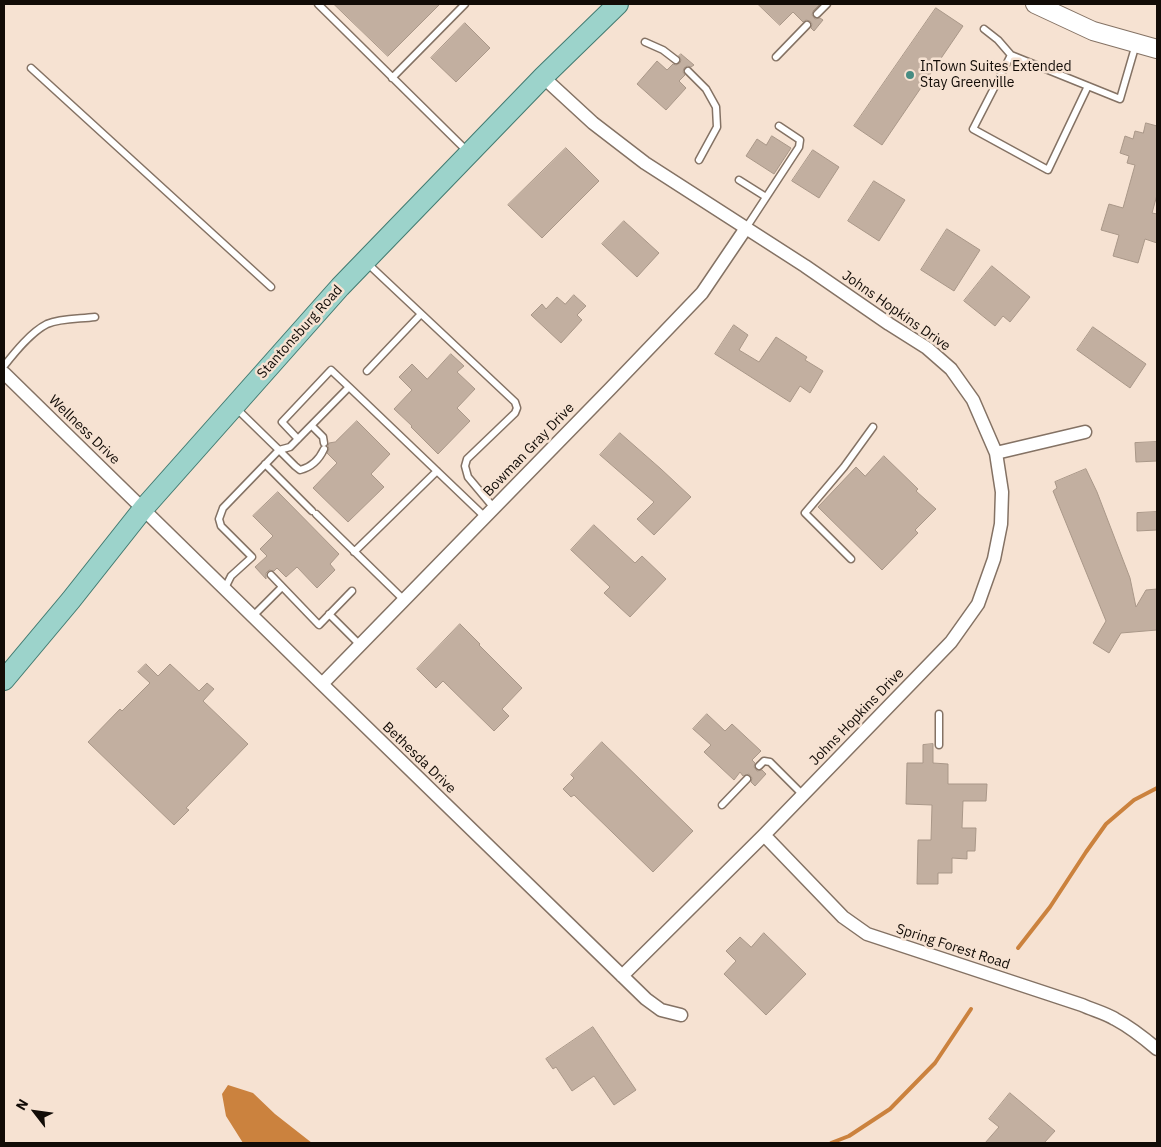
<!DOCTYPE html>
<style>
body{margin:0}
#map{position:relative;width:1161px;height:1147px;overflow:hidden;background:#f6e2d2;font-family:"IBM Plex Sans",sans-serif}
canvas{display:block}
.frame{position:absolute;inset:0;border:5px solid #120c07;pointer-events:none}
.north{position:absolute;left:10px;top:1087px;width:50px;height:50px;-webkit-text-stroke:4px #f6e2d2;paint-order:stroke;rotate:300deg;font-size:14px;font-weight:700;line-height:20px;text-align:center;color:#120c07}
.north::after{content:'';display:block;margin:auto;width:18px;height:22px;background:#120c07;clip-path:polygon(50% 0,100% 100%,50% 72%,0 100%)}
</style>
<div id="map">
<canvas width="1161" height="1147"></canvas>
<div class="frame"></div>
<div class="north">N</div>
</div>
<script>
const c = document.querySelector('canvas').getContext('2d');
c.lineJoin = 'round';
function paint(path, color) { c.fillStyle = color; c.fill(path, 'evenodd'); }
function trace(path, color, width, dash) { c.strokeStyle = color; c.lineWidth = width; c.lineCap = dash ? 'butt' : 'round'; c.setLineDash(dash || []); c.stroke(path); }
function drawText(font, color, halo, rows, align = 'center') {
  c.font = font + ' "IBM Plex Sans",sans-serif'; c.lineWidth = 5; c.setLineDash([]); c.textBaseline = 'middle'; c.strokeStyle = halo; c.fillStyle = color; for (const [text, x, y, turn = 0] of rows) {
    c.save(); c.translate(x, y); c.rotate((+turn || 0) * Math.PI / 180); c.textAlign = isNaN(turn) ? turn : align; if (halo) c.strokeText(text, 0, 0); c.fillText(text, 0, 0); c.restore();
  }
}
paint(new Path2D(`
 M228,1085l25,8 22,21 37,29h-69l-17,-27 -4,-22z`), '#cb823e');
trace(new Path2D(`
 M1018,948l32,-41 36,-55 20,-28 28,-24 23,-12
 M831,1143l18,-7 41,-27 45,-46 36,-54`), '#cb823e', 4);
const building = new Path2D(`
 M334,4h106l-52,52z
 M758,4h62l-7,7 -1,4 3,4 5,-1 3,2 -9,11 -3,-3 1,-4 -2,-3 -4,-1 -3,2 -10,-10 -13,13z
 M936,8l27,18 -81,119 -28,-19z
 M465,23l25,25 -34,34 -25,-24z
 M681,54l13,11 -3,2 -4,-1 -3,2 -1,4 2,3 -6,6 7,7 -20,22 -29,-26 20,-23 10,9 6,-6 3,1 4,-2 1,-3 -2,-4z
 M1146,123l11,3v69l-5,18 5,1v29l-12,-4 -7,24 -25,-7 6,-21 -18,-5 8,-26 14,4 12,-43 -8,-2 2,-7 -9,-3 5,-17 8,3 2,-8 8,2z
 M772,136l19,12 -17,26 -28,-18 11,-17 9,6z
 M566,148l33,33 -57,57 -34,-33z
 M813,150l26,17 -20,31 -27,-17z
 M874,181l31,19 -26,41 -31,-20z
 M624,221l35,32 -22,24 -35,-33z
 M947,229l33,21 -26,41 -33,-21z
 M992,266l38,31 -20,25 -7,-6 -8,10 -31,-25z
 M574,295l12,11 -9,9 5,5 -21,23 -30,-28 11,-11 4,5 11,-12 8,7z
 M734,325l14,10 -9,15 20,12 17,-25 31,20 -2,3 18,11 -13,22 -10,-7 -10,16 -75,-48z
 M1093,327l53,37 -16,24 -53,-38z
 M451,354l13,12 -7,6 18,17 -18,19 13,13 -32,33 -27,-27 1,-1 -18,-17 18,-19 -13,-13 13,-13 15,15z
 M357,421l33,33 -19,20 13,13 -36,35 -35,-34 24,-25 -10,-10 2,-4 -1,-3 1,-3 6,-1z
 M620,433l41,36 30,28 -37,38 -17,-16 17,-17 -54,-47z
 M1157,442v19l-21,1 -1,-19z
 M884,456l34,33 -2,2 20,18 -21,21 3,3 -36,37 -64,-63 38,-40 9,9z
 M1086,469l11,23 33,86 6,29 10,-17 11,-1v41l-36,3 -12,20 -16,-10 13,-22 -53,-130 4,-3 -2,-6z
 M278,492l61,62 -9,10 5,6 -18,18 -20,-21 -11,10 -9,-9 -3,3 -5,-1 -3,3v6l-11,-12 12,-11 -7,-7 13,-13 -20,-20z
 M1157,512v18l-20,1v-18z
 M594,525l41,38 7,-7 24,23 -36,38 -26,-24 6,-6 -39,-37z
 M460,624l20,20 -1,1 43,43 -20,21 7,7 -15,15 -51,-50 -7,7 -19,-19z
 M146,664l12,12 12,-12 29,27 8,-8 7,6 -11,12 45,43 -62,64 3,2 -15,15 -86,-83 32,-33 2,2 28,-28 -12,-11z
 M707,714l18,17 7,-7 29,27 -9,9 3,3 -1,4 3,4 5,-1 4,4 -11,12 -4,-4 1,-4 -3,-4 -6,2 -3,-4 -6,8 -30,-28 7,-7 -18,-16z
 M602,742l91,89 -40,41 -79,-77 -3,2 -8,-8 11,-11 -3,-3z
 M933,744v19l15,1v20h39l-1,17h-23l-1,27h14l-1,23h-8v8l-15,-1v15h-14v11h-21l1,-44h13l1,-35 -26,-1 1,-41h16v-18z
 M764,933l42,41 -40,41 -42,-41 12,-13 -10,-10 14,-14 11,10z
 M593,1027l43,63 -22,15 -20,-29 -22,15 -16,-24 -3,2 -7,-10z
 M1010,1093l45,38 -11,12h-59l14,-16 -10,-8z`);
paint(building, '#c2afa0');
trace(building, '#a99788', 1);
const lane = new Path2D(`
 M318,4l150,148
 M817,14l10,-10
 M984,29l14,11 13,15
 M645,42l18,8 13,10
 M776,57l31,-32
 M31,68l240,219
 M688,71l18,18 10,18 1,20 -18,33
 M392,78l73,-74
 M1088,86l-40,84 -75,-41 38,-74 109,44 16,-55
 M739,180l27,17
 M746,228l53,-81 1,-7 -21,-14
 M366,262l149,140 2,6 -2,5 -48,46 -2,7 3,11 26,31
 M4,366c11,-14 27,-34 43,-42 14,-6 32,-5 48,-7
 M367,371l54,-57
 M349,387l136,130
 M312,426l11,11 1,6
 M298,439l-16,-17 49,-52 18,17 -59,60 -11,3 16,16 5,4c12,-3 19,-10 24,-21
 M265,464l47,47
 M316,514l88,86
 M354,552l83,-81
 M851,559l-46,-46 39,-46 29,-40
 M271,575l48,50 33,-34
 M225,588l6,-12 21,-19 -31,-31 -2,-7 4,-11 56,-58 -43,-42
 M329,614l31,31
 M253,616l29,-29
 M939,714v31
 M759,766l5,-5 6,1 33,33
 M722,805l25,-26`);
const street = new Path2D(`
 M543,77l50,46 52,40 160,103 84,58 38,24 24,21 22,31 23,53 6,39 -1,32 -7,35 -16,45 -27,38 -187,193 -142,141
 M4,373l318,311 324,315 15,11 20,5
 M996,453l89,-21
 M322,684l288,-295 92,-96 44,-65
 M764,835l79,82 24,17 215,71c11,5 23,8 33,14 15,8 29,19 42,30`);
const secondary = new Path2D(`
 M1035,4l58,27 64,18`);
const primary = new Path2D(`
 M4,680l67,-80 72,-91 197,-222 203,-210 75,-73`);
trace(lane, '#847264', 9);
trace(street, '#847264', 15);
trace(secondary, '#847264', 20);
trace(primary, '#417a70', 22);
trace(lane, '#fff', 6);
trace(street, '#fff', 12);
trace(secondary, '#fff', 18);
trace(primary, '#9cd3cb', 20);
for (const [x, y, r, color] of [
 [910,75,5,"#478c82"]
]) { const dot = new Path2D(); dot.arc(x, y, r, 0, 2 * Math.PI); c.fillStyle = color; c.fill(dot); trace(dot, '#f6e2d2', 2); }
drawText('14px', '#120c07', '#f6e2d2', [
 ["InTown Suites Extended",920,67],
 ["Stay Greenville",920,83]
], 'left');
drawText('14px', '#120c07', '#f6e2d2', [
 ["Johns Hopkins Drive",896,311,35],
 ["Stantonsburg Road",300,332,-48],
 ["Wellness Drive",84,430,44],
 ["Bowman Gray Drive",529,450,-46],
 ["Johns Hopkins Drive",857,717,-46],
 ["Bethesda Drive",419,758,44],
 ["Spring Forest Road",953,947,18]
]);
</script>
